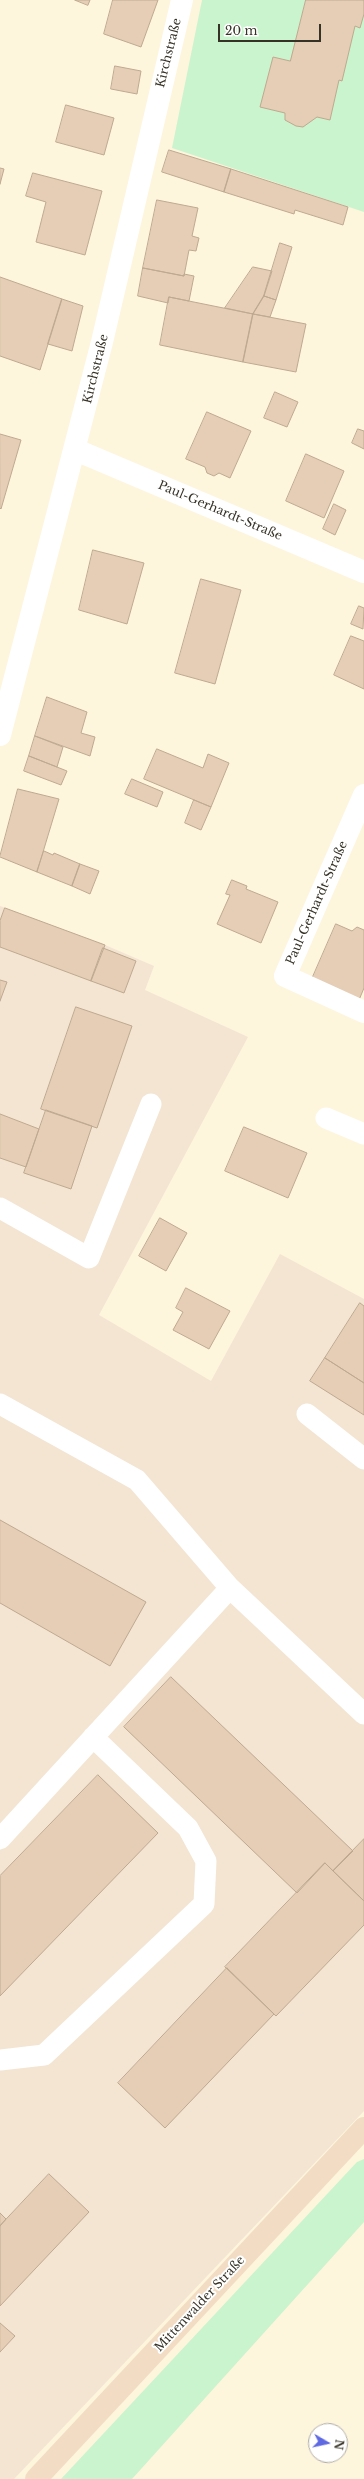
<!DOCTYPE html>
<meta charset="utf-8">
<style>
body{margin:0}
#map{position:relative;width:364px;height:2479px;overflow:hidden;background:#fef5dd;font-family:"Libre Baskerville",serif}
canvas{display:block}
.north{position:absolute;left:308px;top:2423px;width:40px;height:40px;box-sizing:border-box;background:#fff;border:1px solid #afada8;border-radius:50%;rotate:99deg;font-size:11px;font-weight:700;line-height:16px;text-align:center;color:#363226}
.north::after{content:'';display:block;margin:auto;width:14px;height:18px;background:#5f69e1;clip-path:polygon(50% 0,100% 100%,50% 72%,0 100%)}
.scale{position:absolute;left:218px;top:24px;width:103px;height:18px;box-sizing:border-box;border:2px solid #363226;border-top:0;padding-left:5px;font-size:12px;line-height:14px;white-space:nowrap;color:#363226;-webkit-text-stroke:3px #fff;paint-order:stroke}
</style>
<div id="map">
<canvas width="364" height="2479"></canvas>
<div class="north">N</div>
<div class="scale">20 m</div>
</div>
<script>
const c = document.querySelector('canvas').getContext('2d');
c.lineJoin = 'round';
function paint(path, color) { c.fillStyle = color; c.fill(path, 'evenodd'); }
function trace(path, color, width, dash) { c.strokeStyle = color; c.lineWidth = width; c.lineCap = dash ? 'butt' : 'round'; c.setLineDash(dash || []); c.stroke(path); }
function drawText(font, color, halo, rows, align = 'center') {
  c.font = font + ' "Libre Baskerville",serif'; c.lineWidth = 4; c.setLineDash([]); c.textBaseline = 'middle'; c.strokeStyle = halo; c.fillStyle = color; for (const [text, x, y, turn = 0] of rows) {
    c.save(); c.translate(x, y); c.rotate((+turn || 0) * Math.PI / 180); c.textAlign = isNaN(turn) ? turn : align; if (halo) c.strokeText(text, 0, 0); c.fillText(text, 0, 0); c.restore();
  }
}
paint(new Path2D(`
 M0,906l105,39 49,21 -9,24 103,47 -149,278 112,66 69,-127 84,45v812l-350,368h-14z`), '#f3e5d2');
paint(new Path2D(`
 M202,0h162v212l-192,-64z
 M364,2159v63l-232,257h-71l296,-317z`), '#c9f4cd');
const building = new Path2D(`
 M75,0h15l-2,5z
 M113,0h45l-17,47 -37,-13z
 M306,0h58v14l-4,14 -5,-2 -13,55 -3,-1 -9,40 -13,-3 -14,10 -7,-1 -11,-6v-7l-25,-6 13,-50 17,4z
 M115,66l26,5 -4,23 -26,-5z
 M66,105l48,13 -10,37 -48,-13z
 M169,150l62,19 -7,23 -62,-20z
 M0,168l4,1 -4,15z
 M231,169l117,38 -5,18 -48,-15 -1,4 -70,-22z
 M33,173l69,18 -17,64 -49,-13 10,-40 -20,-6z
 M157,200l41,8 -6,28 7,2 -3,13 -7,-1 -5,26 -41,-8z
 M280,243l12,4 -16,53 -12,-4z
 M253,267l19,4 -8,25 -11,18 -28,-6z
 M143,268l41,8v-2l10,2 -5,25 -20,-4 -1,6 -30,-7z
 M0,277l62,22 -22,71 -40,-14z
 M264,296l12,4 -6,17 -17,-3z
 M169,297l84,17 -10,48 -83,-17z
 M62,299l21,7 -11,45 -24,-7z
 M253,314l53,10 -10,48 -53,-10z
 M275,392l23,10 -11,25 -23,-9z
 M207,412l44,19 -21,47 -11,-5 -5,3 -7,-3 -2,-6 -19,-8z
 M358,429l6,2v18l-12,-6z
 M0,434l21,6 -20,69 -1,-1z
 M306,454l38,17 -20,47 -38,-17z
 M334,504l12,6 -11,25 -12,-6z
 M93,550l51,13 -17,61 -48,-14z
 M201,579l40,11 -26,94 -40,-11z
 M359,606l5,2 -1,21 -12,-5z
 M351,636l13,5v48l-30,-14z
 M47,697l40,15 -6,21 14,4 -5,19 -55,-20z
 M35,736l28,11 -6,20 -28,-11z
 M157,749l46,19 5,-14 21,9 -18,44 -67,-28z
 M29,756l38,15 -6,14 -37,-14z
 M132,779l31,13 -6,15 -32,-13z
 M18,789l41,10 -22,73 -37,-15z
 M194,800l17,7 -10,23 -16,-7z
 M44,851l9,4 1,-2 26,11 -8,22 -35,-14z
 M80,864l19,7 -9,23 -18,-8z
 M232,880l15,6 -1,3 32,13 -17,41 -44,-19 13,-29 -4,-1z
 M5,908l100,37 -14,36 -91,-34v-26z
 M336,924l16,7 5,-4 7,3v58l-5,12 -47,-21z
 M103,948l33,13 -12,32 -33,-12z
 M0,980l7,2 -7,19z
 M76,1007l56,19 -35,102 -56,-19z
 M46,1110l46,16 -21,63 -47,-16z
 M0,1114l39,15 -13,38 -26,-9z
 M244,1127l63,26 -19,45 -63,-27z
 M160,1218l27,15 -21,38 -27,-15z
 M186,1288l44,23 -21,38 -36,-19 10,-18 -7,-4z
 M360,1303l4,3v77l-39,-25z
 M325,1358l39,25v32l-54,-34z
 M0,1520l146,82 -36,64 -110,-63z
 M171,1677l182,174 -20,20 -8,-8 -28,30 -173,-166z
 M98,1775l60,58 -158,163v-120z
 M364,1839v62l-31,-30z
 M325,1863l39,38v24l-88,91 -51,-49z
 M227,1968l47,46 -109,114 -47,-45z
 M49,2174l40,38 -89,94v-80z
 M0,2213l6,6 -6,7z
 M0,2323l15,13 -15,16z`);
paint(building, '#e5ceb5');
trace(building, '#bfa991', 1);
trace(new Path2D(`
 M326,1118l38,16
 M0,1208l89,50 62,-154
 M0,1404l137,76 93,108 -230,251
 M307,1414l57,45
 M230,1588l134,126
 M0,2060l44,-5 160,-151 2,-43 -18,-33 -95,-91`), '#fff', 21);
trace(new Path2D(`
 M76,450l288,122
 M0,735l102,-393 80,-342
 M364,795l-79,181 79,36`), '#fff', 22);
trace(new Path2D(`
 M36,2479l328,-351`), '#f2ddc4', 22);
drawText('12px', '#363226', '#fff', [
 ["Kirchstraße",169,53,-76],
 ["Kirchstraße",96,369,-76],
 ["Paul-Gerhardt-Straße",220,511,23],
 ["Paul-Gerhardt-Straße",317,903,-66],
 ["Mittenwalder Straße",200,2304,-47]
]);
</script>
